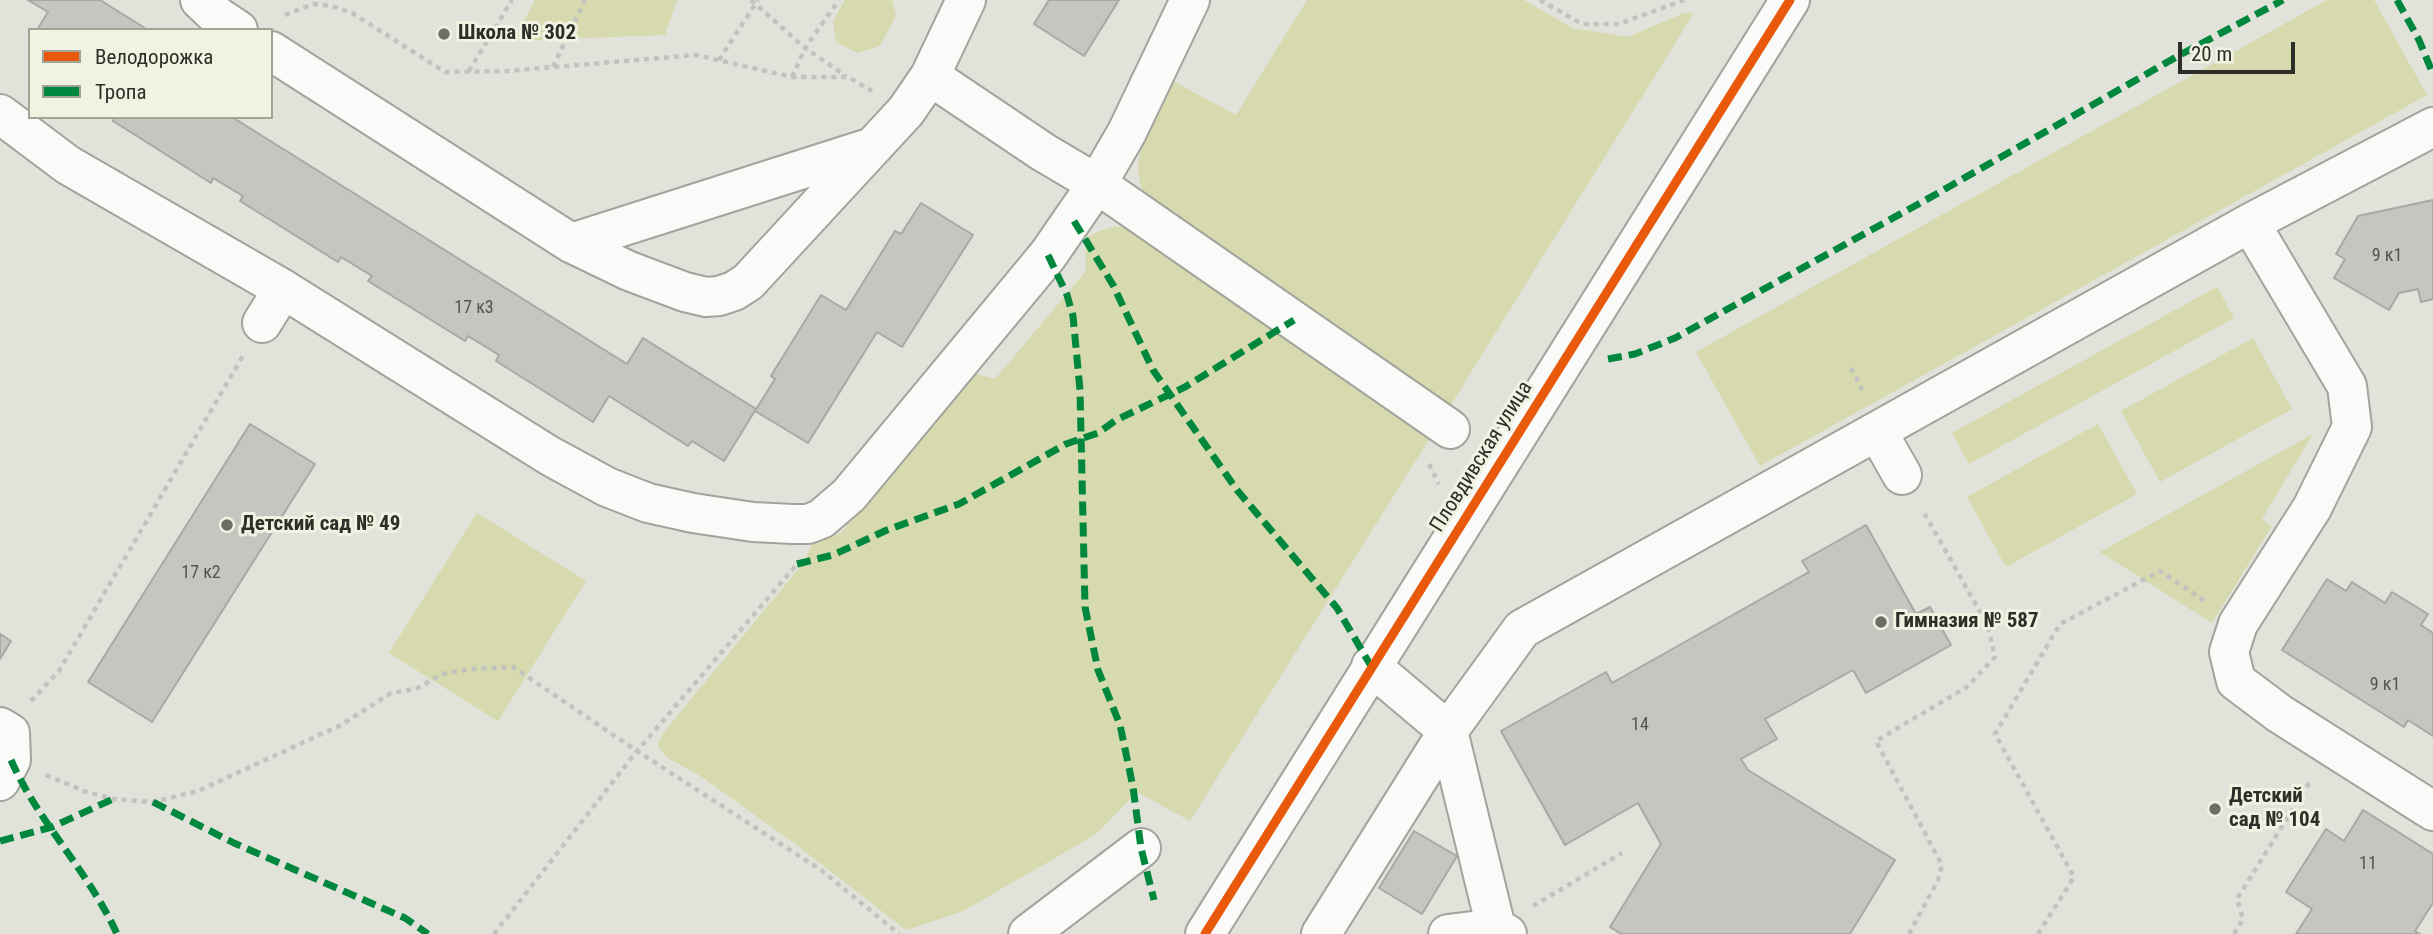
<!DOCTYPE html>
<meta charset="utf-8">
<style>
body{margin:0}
#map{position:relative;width:2433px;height:934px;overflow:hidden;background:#e1e2d9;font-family:"Roboto Condensed",sans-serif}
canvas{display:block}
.legend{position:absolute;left:28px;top:28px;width:245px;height:91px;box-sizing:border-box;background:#f1f3e2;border:2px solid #a3a497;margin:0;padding:9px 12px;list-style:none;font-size:21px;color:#2d2e27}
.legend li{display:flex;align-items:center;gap:14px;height:35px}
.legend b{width:35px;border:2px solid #a3a497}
.scale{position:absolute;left:2178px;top:42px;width:117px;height:32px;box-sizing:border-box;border:4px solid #2d2e27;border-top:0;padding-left:9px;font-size:21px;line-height:24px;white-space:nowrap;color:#2d2e27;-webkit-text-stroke:5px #f1f3e2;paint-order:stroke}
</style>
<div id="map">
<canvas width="2433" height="934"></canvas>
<ul class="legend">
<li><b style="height:9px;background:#e8590c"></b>Велодорожка</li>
<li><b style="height:9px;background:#00873e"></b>Тропа</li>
</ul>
<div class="scale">20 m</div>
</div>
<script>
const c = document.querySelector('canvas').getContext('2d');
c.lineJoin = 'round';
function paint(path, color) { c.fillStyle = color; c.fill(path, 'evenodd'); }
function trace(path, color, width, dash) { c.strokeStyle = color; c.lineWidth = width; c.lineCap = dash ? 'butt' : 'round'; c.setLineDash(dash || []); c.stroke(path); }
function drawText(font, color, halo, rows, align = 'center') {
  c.font = font + ' "Roboto Condensed",sans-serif'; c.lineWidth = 6; c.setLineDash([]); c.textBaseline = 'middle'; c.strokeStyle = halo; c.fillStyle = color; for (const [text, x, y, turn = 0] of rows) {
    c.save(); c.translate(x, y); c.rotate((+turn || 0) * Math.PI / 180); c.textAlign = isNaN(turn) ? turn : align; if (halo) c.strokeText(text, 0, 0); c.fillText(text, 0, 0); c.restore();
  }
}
paint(new Path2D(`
 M535,0h142l-12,35 -152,6z
 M845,0h47l4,15 -16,31 -23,7 -21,-11 -3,-21z
 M1307,0h217l48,28 56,9 56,-24h10l-247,398 -298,-211c-28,-36 7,-85 22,-120l65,35z
 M2327,0h47l53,95 -667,371 -64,-114z
 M1114,227h15l304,206 -243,388 -53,-29 -42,43 -132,76 -57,19 -108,-84 -96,-69 -34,-19 -9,-9 -1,-6 5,-10 142,-172 8,-21h9l19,-7 132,-160 22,6 91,-108 -1,-32 14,-8z
 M2217,287l17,31 -265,146 -17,-31z
 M2253,338l39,71 -132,73 -39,-71z
 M2098,424l39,70 -131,73 -39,-70z
 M2313,434l-51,85 10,7 -60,97 -112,-71z
 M477,513l109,68 -88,140 -109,-68z`), '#d6daae');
const building = new Path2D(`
 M28,0h72l48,30h-111l11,-18z
 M1049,0h70l-35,56 -50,-32z
 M115,117h117l395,247 16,-26 113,71 -32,52 -32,-20 -4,5 -79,-50 -16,26 -97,-61 3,-6 -31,-19 -3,5 -97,-60 4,-5 -31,-19 -3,5 -98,-61 3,-5 -30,-18 -2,5 -98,-62z
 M2433,200v99l-12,3 -3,-13 -19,4 -10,17 -55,-32 11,-19 -9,-5 22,-38z
 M921,203l52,32 -71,112 -25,-15 -69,111 -53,-32 20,-32 -4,-3 50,-81 25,15 49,-79 6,3z
 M250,424l65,40 -163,258 -64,-40z
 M1866,525l50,89 14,-7 21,38 -85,48 -13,-23 -88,49 12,20 -36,20 7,11 147,90 -45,74h-229l-11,-7 51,-83 -23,-41 -73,42 -64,-114 105,-59 6,11 197,-111 -7,-11z
 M2327,579l19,12 6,-9 33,21 7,-11 36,22 -7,11 12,8v103l-25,-16 -4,7 -122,-77z
 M0,634l11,7 -11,18z
 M2363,810l70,44v49l-18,28 5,3h-124l16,-25 -26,-17 40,-63 18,12z
 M1414,831l43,25 -35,58 -43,-26z`);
paint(building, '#c5c6bf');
trace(building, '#a8a9a3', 2);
const minor = new Path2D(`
 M200,0l17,16 21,14
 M271,51l300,192 58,28 56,21 21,5 13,-1 15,-5 14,-9 158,-171 24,-35 36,-76
 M930,76l113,76 54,32 30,-52 63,-132
 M0,114l68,51 215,124 267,167 57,31 41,16 45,10 60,9 40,2h15l13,-5 28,-24 199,-240 49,-71 353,245
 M2250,223l97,163 5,41 -40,81 -74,116 -9,28 7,29 44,33 153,97
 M571,243l298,-95
 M262,323l21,-34
 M1877,431l25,44
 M1371,666l77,65 48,197
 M0,727l10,6 1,27 -11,21
 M1028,934l113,-86
 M1205,934l585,-934
 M1321,934l127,-203 74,-102 728,-406 183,-96
 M1448,934l48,-6 11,6`);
trace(minor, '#a2a39c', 42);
trace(new Path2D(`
 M751,0l54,48 41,28
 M1540,0l42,24h37l65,-24
 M285,15l28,-11 19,2 20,7 93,59 62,-1 189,-16 96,22h56l24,14
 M719,60l39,-60
 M553,67l32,-67
 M469,71l43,-71
 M792,77l13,-29 34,-48
 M1851,368l13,25
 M1429,464l10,20
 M31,701l28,-30 185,-317
 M46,775l38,16 29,8 40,3 45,-11 143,-66 50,-32 25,-4 26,-15 28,-5 43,-2 124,84 184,119 78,64
 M1533,906l89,-53
 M494,934l143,-183 161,-188
 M1909,934l29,-54 4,-15 -66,-124 91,-54 28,-30 -7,-31 -66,-117
 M2038,934l36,-57 -79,-143 65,-110 100,-53 46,31
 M2234,934l9,-15 -6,-20 74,-119`), '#c2c3be', 4.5, [5, 5]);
trace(minor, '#fafbf9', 38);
trace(new Path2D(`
 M2397,0l22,40 14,34
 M1074,221l39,64 40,85 84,120 100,118 34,58
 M1048,255l19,40 6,21 7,74 5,217 13,63 22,55 13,62 8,61 13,52
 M1608,359l27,-5 40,-16 249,-137 254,-145 105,-56
 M797,564l36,-9 54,-25 72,-26 107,-60 32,-11 18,-13 69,-33 109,-67
 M11,760c27,62 78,112 106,174
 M153,802l81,41 171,75 23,16
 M0,841l52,-14 61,-28`), '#00873e', 7, [14, 7]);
trace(new Path2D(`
 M1205,934l585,-934`), '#e8590c', 9);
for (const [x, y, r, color] of [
 [444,34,7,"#6c6d65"],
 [227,525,7,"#6c6d65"],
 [1881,622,7,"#6c6d65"],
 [2215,809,7,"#6c6d65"]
]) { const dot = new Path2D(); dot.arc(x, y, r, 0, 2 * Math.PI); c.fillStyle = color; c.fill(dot); trace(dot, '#f1f3e2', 2.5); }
drawText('18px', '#53544d', null, [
 ["9 к1",2387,256],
 ["17 к3",474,308],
 ["17 к2",201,573],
 ["9 к1",2385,685],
 ["14",1640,725],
 ["11",2368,864]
]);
drawText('bold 21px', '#2d2e27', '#f1f3e2', [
 ["Школа № 302",458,34],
 ["Детский сад № 49",241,525],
 ["Гимназия № 587",1895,622],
 ["Детский",2229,797],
 ["сад № 104",2229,821]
], 'left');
drawText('21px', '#2d2e27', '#f1f3e2', [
 ["Пловдивская улица",1482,457,-58]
]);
</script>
